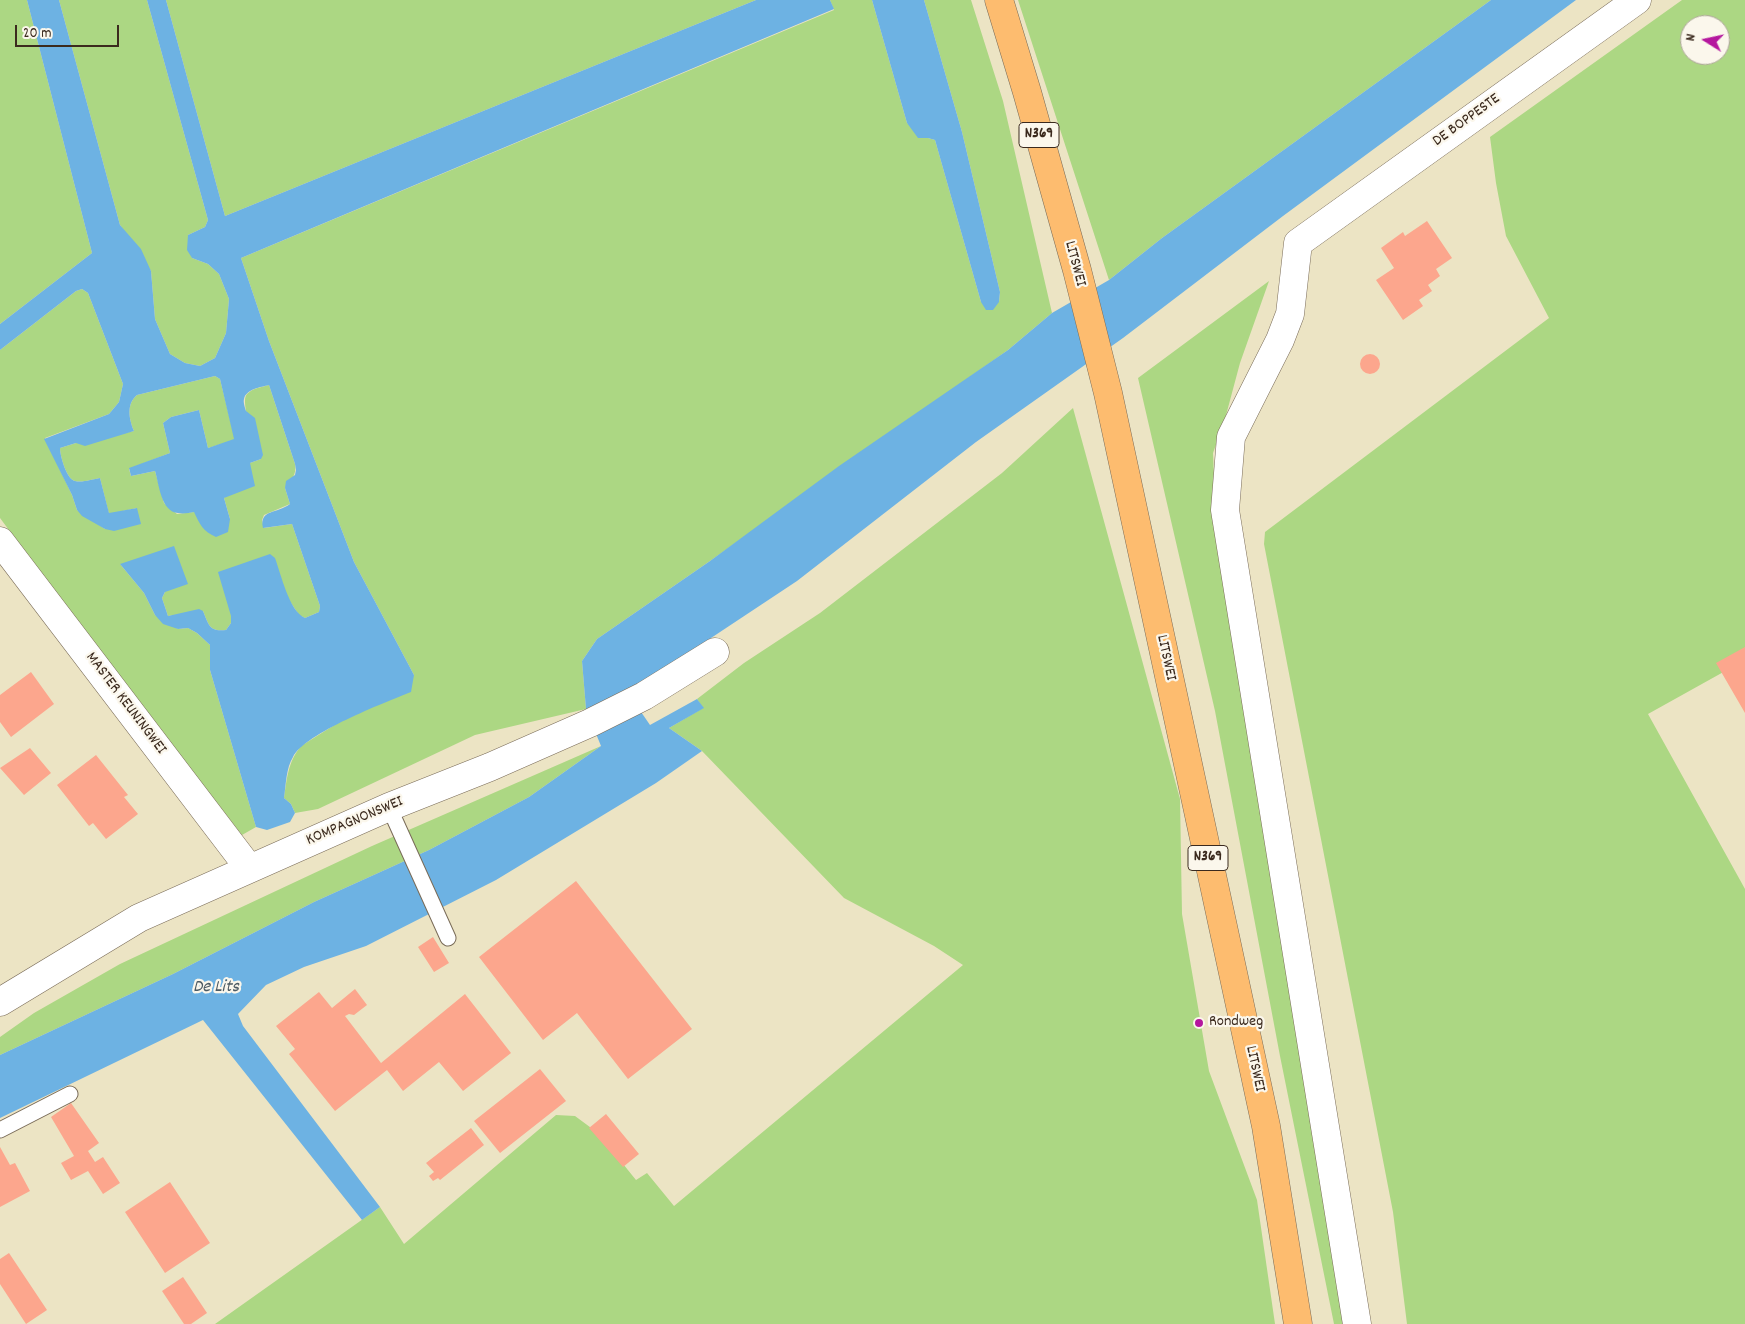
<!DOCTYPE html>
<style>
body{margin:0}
#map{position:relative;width:1745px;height:1324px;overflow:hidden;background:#ece4c4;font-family:Dekko,sans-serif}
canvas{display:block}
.north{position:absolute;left:1680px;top:15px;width:50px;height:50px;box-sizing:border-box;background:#fbf7ec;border:1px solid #aea59a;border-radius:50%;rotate:280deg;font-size:14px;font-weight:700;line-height:20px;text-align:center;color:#3b2a1e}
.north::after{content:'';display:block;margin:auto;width:18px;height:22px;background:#b5179e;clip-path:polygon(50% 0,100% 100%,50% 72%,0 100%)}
.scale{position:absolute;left:15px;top:25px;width:104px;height:22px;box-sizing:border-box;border:2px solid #3b2a1e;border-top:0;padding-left:6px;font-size:15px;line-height:18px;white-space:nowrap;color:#3b2a1e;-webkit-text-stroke:4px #fbf7ec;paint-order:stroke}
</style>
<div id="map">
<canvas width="1745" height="1324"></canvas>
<div class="north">N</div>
<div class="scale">20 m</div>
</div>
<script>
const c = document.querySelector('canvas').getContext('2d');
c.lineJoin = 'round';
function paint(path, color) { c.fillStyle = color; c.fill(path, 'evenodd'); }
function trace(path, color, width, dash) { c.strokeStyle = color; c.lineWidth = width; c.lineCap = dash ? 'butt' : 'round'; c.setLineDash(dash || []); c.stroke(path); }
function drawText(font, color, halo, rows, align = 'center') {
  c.font = font + ' Dekko,sans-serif'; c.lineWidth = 4.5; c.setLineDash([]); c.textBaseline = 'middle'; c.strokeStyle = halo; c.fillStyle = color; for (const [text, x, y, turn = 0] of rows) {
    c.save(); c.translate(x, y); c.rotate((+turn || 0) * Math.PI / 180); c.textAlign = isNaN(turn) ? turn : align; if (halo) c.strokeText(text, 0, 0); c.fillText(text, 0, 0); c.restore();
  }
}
paint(new Path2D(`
 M0,0h27l65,253 -92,71z
 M59,0h88l61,220 -3,7 -17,8 4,23 16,6 11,10 10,25 -3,34 -11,25 -15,8 -15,-3 -15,-9 -15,-35 -4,-48 -31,-46z
 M166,0h590l-531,216z
 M830,0h42l35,123 21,15 7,2 46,162h18l1,-10 -38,-160 -38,-132h47l32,101 49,212 -44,37 -298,211 -113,78 -15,22 4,48 -111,26 -157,74 -23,4 -4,-9 -7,-6c3,-20 4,-36 17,-52l113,-71 -60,-113 -85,-221 -28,-83 593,-248z
 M1018,0h473l-329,238 -53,42z
 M1682,0h63v660l-97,54 97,175v435h-338l-14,-112 -129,-668 1,-12 284,-214 -43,-82 -10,-53 -6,-46zM1690,25h30v30h-30z
 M1269,281l-29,82 -15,56 -12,34 3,76 145,795h-27l-54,-268 -65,-345 -77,-333z
 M82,289l6,4 35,91 -4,18 -10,12 -64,24 27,57 5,15 28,19 32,-21 -28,6 -9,-36c-7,1 -18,5 -25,3 -8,-1 -15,-25 -15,-33l16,-5 58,-12c-5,-12 -8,-27 3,-36l78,-19 5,3 15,61 -27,8 -9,-38 -28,7 -8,6 7,30 -41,16 2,7 24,-5 9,32 13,11 17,-2 36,7 -6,-21 26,-35 11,-4c-4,-12 -22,-57 -14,-65 6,-6 15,-7 22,-9l26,79c2,11 -4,16 -10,24l5,16 -26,11 -2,5 2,8 28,-4 28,82 -1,6 -14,6 -6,-3 -8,-12 -60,13v7l-5,7c-17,2 -17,-5 -23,-19l-35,5 -6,-18 3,-6 -45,-28 24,29 11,22 23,14 10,-1 9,5 13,12v25l46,157 -14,8 -138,-177 -104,-140v-168l76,-59z
 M1073,408l107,391 2,115 27,157 48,129 18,124h-1060l165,-117 24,37 152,-129 19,1 23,17 38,47 11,-7 27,33 289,-241 -29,-19 -90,-48 -142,-147 -33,-23 34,-20 -6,-9 47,-36 76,-50 182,-140z
 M601,746l-72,51 -100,53 -115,52 -141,72 -173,81v-18l34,-24 86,-49 252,-118z`), '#acd783');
paint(new Path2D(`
 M27,0h32l61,225 21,24 10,22 4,48 15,35 15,9 15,3 15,-8 11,-25 3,-34 -10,-25 -11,-10 -16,-6 -5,-8 1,-15 17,-8 3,-7 -61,-220h19l59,216 531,-216h74l4,9 -593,249 28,83 85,221 60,113 -3,17c-27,11 -106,41 -118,65 -7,11 -7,28 -9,41l7,6 4,9 -5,9 -23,8 -11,-3 -46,-157v-25l-13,-12 -9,-5 -10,1 -15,-5 -8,-9 -11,-22 -24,-29 54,-18 14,38 -23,8 -3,6 6,18 31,-7 4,2c6,14 6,21 23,19l5,-7v-7l-13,-44 52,-18 5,4c6,16 14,53 30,60l14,-6 1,-6 -28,-82 -29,4c-4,-19 14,-14 27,-24l-5,-16 1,-7 9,-6 1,-5 -1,-6 -26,-79c-8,2 -23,4 -25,14 -1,3 1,9 2,12l9,7 8,37 -2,4 -11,4 5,23 -31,12 6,21 -2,13 -12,5c-13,-6 -16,-12 -22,-25 -5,1 -11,2 -16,1 -17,-1 -19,-29 -23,-42l-24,5 -2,-8 41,-15 -7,-30 8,-6 28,-7 9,38 26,-9 -14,-60 -5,-3 -78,19c-11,9 -8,24 -3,36l-49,15 -9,-3 -16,5c0,8 7,32 15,33 7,2 18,-2 25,-3l9,35 28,-5 4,16 -27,7 -9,-2 -23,-13 -5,-6 -5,-15 -28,-56 65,-25 10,-12 4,-18 -35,-91 -6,-4 -6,2 -76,59v-26l92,-71z
 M872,0h52l38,132 38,160 -1,10 -6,8h-7l-5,-8 -46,-162 -7,-2h-10l-11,-15z
 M1491,0h85l-293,216 -160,122 -147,104 -179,139 -169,112 22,32 47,-26 7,9 -35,20 33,23 -46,32 -160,97 -130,66 -62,21 -38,18 -28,29 5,12 137,181 -18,13 -159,-200 -203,98v-63l173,-81 141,-72 115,-52 100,-53 72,-51 -15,-37 -4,-48 15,-22 113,-78 129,-95 169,-116 44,-37 57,-33 53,-42z`), '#6db2e3');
paint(new Path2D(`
 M1427,221l25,37 -16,11 4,7 -12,9 4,6 -13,9 4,6 -20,14 -27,-40 18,-12 -13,-20 22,-16 2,4z
 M1360 364a10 10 0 1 1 20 0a10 10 0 1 1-20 0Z
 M1745,647v66l-29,-50z
 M31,672l23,32 -43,33 -11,-15v-27z
 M30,748l21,25 -27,22 -24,-27z
 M96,755l32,40 -4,2 14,17 -32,25 -13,-16 -4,3 -32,-41z
 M576,881l116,148 -64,50 -51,-66 -34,27 -64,-83z
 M433,937l16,26 -15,9 -16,-25z
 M355,989l12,16 -13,10 -5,-1 -4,2 36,47 84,-69 46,59 -48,38 -24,-29 -36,29 -16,-21 -52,41 -46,-57 6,-5 -19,-23 43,-34 13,16z
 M540,1069l26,32 -66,52 -26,-32z
 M71,1103l28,40 -11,8 7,11 8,-5 17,26 -17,11 -15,-23 -17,9 -10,-17 13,-7 -23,-39z
 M606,1114l33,40 -16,13 -34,-39z
 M471,1128l13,17 -44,35 -2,-2 -5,3 -4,-5 5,-4 -8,-9z
 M0,1147l10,18 5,-2 15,28 -30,16z
 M170,1182l40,61 -45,30 -40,-61z
 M9,1253l38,57 -21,14 -26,-40v-25z
 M183,1277l24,36 -16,11h-7l-22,-33z`), '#fca68d');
const service = new Path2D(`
 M389,807l59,131
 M0,1130l70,-36`);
const minor = new Path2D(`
 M0,541l249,327
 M0,1002l139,-84 250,-111 101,-40 100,-44 54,-27 71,-44
 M1357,1324l-132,-814 6,-73 49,-97 10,-26 8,-71 339,-243`);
const primary = new Path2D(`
 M999,0l28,92 50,178 31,123 158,733 32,198`);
trace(service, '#796b58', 17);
trace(minor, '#796b58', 29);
trace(primary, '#796b58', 29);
trace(service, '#fff', 15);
trace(minor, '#fff', 28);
trace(primary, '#fdbc6f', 28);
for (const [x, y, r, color] of [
 [1199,1023,5,"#b5179e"]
]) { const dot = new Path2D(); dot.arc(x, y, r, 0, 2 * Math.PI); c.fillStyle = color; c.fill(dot); trace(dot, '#fbf7ec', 2); }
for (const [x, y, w] of [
 [1039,135,40],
 [1208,858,40]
]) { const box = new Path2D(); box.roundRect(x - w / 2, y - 12.5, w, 25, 4); c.fillStyle = '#fbf7ec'; c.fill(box); trace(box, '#3b2a1e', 1); }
drawText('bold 15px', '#3b2a1e', null, [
 ["N369",1039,135],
 ["N369",1208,858]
]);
drawText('16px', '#3b2a1e', '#fbf7ec', [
 ["DE BOPPESTE",1467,121,-36],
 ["LITSWEI",1074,264,75],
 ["LITSWEI",1165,658,78],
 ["MASTER KEUNINGWEI",125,704,53],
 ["KOMPAGNONSWEI",355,822,-23],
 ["LITSWEI",1254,1069,78]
]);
drawText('16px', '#3b2a1e', '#fbf7ec', [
 ["Rondweg",1209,1023]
], 'left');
drawText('italic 18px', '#4c5a63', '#fbf7ec', [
 ["De Lits",216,989]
]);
</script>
